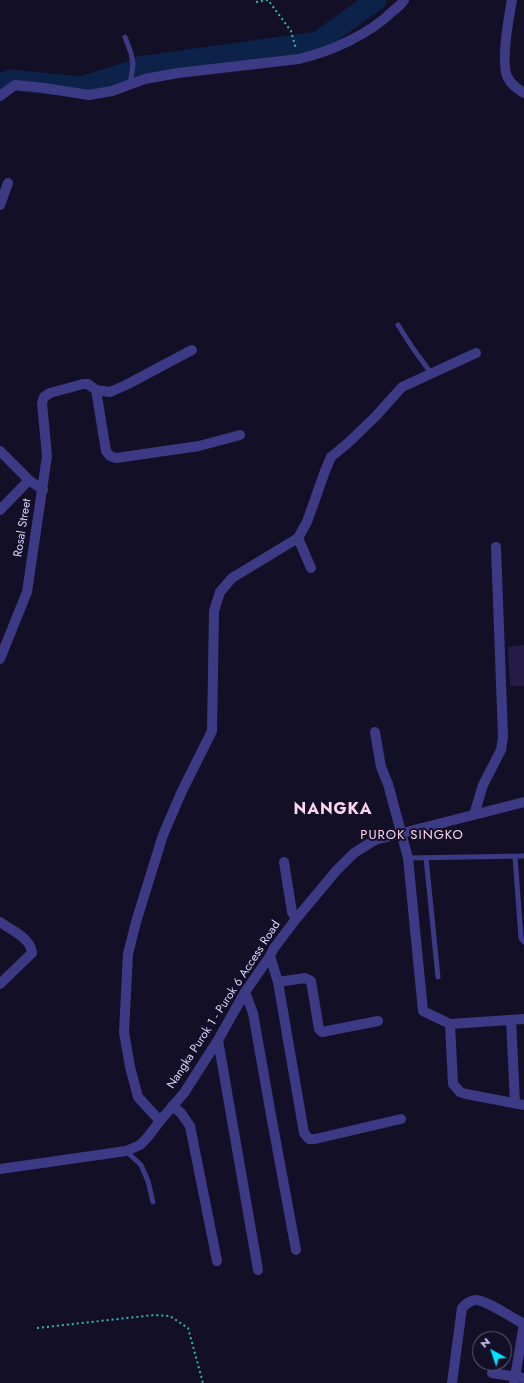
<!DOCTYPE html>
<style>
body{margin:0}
#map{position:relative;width:524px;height:1383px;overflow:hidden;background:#130f26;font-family:Jost,sans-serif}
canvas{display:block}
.north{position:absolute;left:472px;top:1331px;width:40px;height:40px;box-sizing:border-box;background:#130f26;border:1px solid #625e7d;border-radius:50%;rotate:320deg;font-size:11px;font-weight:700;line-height:16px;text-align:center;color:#d9d4ff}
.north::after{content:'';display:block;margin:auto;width:14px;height:18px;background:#00e5ff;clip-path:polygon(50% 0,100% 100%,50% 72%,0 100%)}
</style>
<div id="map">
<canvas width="524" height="1383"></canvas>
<div class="north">N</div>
</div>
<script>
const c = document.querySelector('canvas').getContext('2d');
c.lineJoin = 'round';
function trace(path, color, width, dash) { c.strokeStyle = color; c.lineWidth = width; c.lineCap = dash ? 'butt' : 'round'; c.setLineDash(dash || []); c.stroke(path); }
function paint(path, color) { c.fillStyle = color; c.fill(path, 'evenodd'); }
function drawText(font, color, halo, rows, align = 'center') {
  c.font = font + ' Jost,sans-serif'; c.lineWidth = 4; c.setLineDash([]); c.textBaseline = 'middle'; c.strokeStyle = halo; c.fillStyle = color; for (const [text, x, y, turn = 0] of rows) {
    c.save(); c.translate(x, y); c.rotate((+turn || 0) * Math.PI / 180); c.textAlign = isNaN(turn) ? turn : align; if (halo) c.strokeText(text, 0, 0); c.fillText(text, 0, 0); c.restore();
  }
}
trace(new Path2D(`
 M0,85l10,-5 71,7 51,-16 6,-4 180,-25 58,-42`), '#0c2248', 21);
paint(new Path2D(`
 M524,645v41h-14l-2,-39z`), '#241b47');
trace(new Path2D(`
 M256,2l12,-2 23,31 5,18
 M37,1328l117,-13 16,1 18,12 15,55`), '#2fb8b0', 2, [2, 3]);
trace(new Path2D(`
 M125,37l6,16 2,11 -3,21
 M398,325l16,25 17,23
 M515,857l6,81 3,4
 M408,858l116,-2
 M426,858l12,119
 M126,1151l15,14 7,16 5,21`), '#3d3a85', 5);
trace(new Path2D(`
 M512,0c-3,16 -12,65 -4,78 3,6 11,12 16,15
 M0,205l8,-22
 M96,390l10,61 4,5 6,2 83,-12 41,-11
 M0,451l29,29 14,10
 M0,510l29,-30
 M298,538l13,30
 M0,659l27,-67 20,-136 -5,-53 2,-6 6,-4 33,-9h5l8,6 14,2 16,-7 66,-35
 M375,732l6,35 7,17 20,74 15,153 27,13 74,-5
 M474,815l9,-30 18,-35 2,-13 -7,-190
 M284,862l8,50 4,7
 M0,922c11,8 31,16 32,31l-32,31
 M270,956l8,26 26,151 5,6h6l86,-20
 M278,982l27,-4 6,3 8,48 3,3 56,-11
 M245,992l8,21 18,102 25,135
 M511,1020l4,83
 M450,1024l3,60 7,8 6,2 58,11
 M218,1040l40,230
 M172,1106l9,7 9,13 27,135
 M160,1121l-22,-24 -8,-30 -6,-35 4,-78 8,-32 27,-87 19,-44 30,-60 2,-120 6,-19 12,-14 66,-40 9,-16 18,-51 6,-14 17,-14 28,-27 26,-29 74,-34
 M0,1169l126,-18 14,-6 7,-7 13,-17 24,-28 34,-53 27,-48 25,-36 4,-8 22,-29 40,-48 18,-18 21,-13 149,-38
 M492,1373l32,5
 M452,1383l10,-75c4,-4 8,-8 14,-8 10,0 38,19 48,24
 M514,1383l10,-59`), '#3d3a85', 10);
trace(new Path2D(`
 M0,96l15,-11 29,3 45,7 23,-4 33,-12 33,-6 121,-14c33,-8 69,-24 94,-48 4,-3 8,-6 11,-11`), '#3d3a85', 10);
drawText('12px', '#d9d4ff', '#130f26', [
 ["Rosal Street",23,528,-81],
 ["Nangka Purok 1 - Purok 6 Access Road",224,1005,-57]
]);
c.letterSpacing = '1px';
drawText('13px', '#ffd6f0', '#130f26', [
 ["PUROK SINGKO",412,836]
]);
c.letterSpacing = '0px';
c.letterSpacing = '1px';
drawText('bold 16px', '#ffd6f0', '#130f26', [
 ["NANGKA",333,810]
]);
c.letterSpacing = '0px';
</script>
